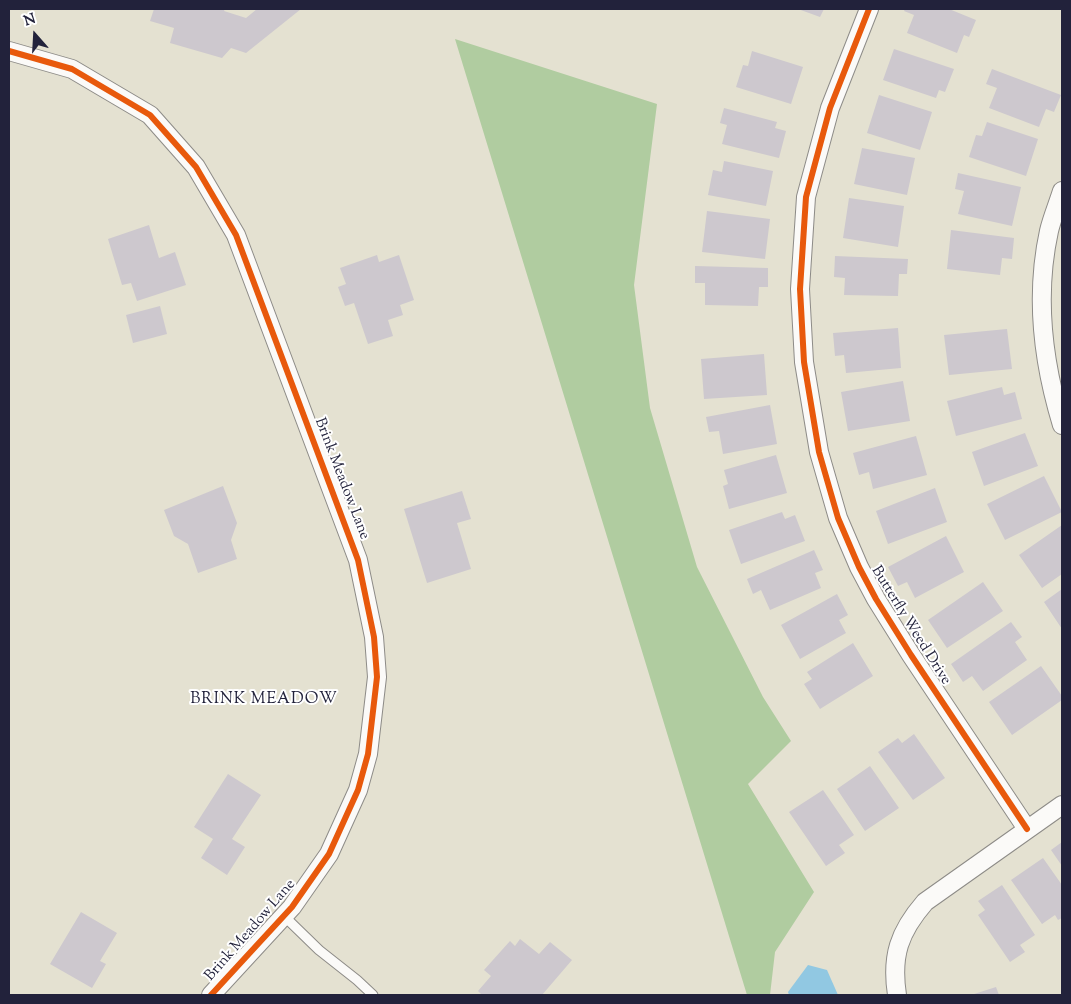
<!DOCTYPE html>
<style>
body{margin:0}
#map{position:relative;width:1071px;height:1004px;overflow:hidden;background:#e4e1d1;font-family:"Sorts Mill Goudy",serif}
canvas{display:block}
.frame{position:absolute;inset:0;border:10px solid #22223b;pointer-events:none}
.north{position:absolute;left:10px;top:10px;width:50px;height:50px;-webkit-text-stroke:4px #fff;paint-order:stroke;rotate:341deg;font-size:14px;font-weight:700;line-height:20px;text-align:center;color:#22223b}
.north::after{content:'';display:block;margin:auto;width:18px;height:22px;background:#22223b;clip-path:polygon(50% 0,100% 100%,50% 72%,0 100%)}
</style>
<div id="map">
<canvas width="1071" height="1004"></canvas>
<div class="frame"></div>
<div class="north">N</div>
</div>
<script>
const c = document.querySelector('canvas').getContext('2d');
c.lineJoin = 'round';
function paint(path, color) { c.fillStyle = color; c.fill(path, 'evenodd'); }
function trace(path, color, width, dash) { c.strokeStyle = color; c.lineWidth = width; c.lineCap = dash ? 'butt' : 'round'; c.setLineDash(dash || []); c.stroke(path); }
function drawText(font, color, halo, rows, align = 'center') {
  c.font = font + ' "Sorts Mill Goudy",serif'; c.lineWidth = 4; c.setLineDash([]); c.textBaseline = 'middle'; c.strokeStyle = halo; c.fillStyle = color; for (const [text, x, y, turn = 0] of rows) {
    c.save(); c.translate(x, y); c.rotate((+turn || 0) * Math.PI / 180); c.textAlign = isNaN(turn) ? turn : align; if (halo) c.strokeText(text, 0, 0); c.fillText(text, 0, 0); c.restore();
  }
}
paint(new Path2D(`
 M455,39l202,65 -23,181 16,123 47,159 66,130 28,44 -43,43 66,108 -39,60 -5,43h-23z`), '#b0cca0');
paint(new Path2D(`
 M808,965l19,5 11,25h-49l-1,-3z`), '#91c8e2');
paint(new Path2D(`
 M154,9h71l-1,2 22,7 11,-9h44l-55,44 -15,-5 -9,10 -52,-15 4,-15 -24,-7z
 M798,9h26l-4,8z
 M905,9h44l27,11 -7,17 -5,-2 -7,18 -50,-20 7,-18 -10,-4z
 M894,49l60,20 -9,23 -6,-2 -3,8 -53,-18z
 M752,51l51,16 -12,37 -55,-17 7,-22 5,1z
 M992,69l69,26 -7,17 -8,-3 -7,18 -50,-19 8,-20 -11,-4z
 M879,95l53,17 -12,38 -53,-17z
 M724,108l53,14 -2,6 11,3 -7,27 -57,-14 5,-19 -7,-2z
 M987,122l51,17 -12,37 -57,-19 7,-22 6,1z
 M862,148l53,10 -8,37 -53,-11z
 M724,161l49,10 -7,35 -58,-11 5,-25 9,2z
 M958,173l63,14 -9,39 -54,-12 6,-23 -9,-2z
 M849,198l55,8 -6,41 -55,-9z
 M707,211l63,8 -5,40 -63,-7z
 M149,225l10,33 16,-6 11,33 -49,16 -6,-18 -9,2 -14,-46z
 M951,230l63,8 -2,21 -10,-1 -2,17 -53,-6z
 M377,255l2,7 20,-7 15,45 -14,5 3,10 -15,5 5,16 -25,8 -14,-41 -9,3 -7,-19 8,-3 -6,-16z
 M835,256l73,3 -1,15h-8l-1,22 -54,-1 1,-17 -11,-1z
 M695,266l73,2v19h-9l-1,19 -53,-1v-22h-10z
 M160,306l7,28 -34,9 -7,-28z
 M898,328l3,40 -55,5 -2,-18 -9,1 -2,-23z
 M1007,329l5,40 -63,6 -5,-40z
 M764,354l3,41 -63,4 -3,-40z
 M903,381l7,40 -62,10 -7,-39z
 M1002,387l2,8 11,-3 7,27 -66,17 -9,-35z
 M770,405l7,39 -54,10 -4,-23 -10,1 -3,-15z
 M1025,433l13,33 -54,20 -12,-34z
 M916,436l11,39 -54,14 -4,-17 -10,3 -6,-22z
 M776,455l11,38 -58,16 -6,-23 5,-2 -4,-14z
 M1044,476l18,36 -57,28 -18,-36z
 M223,486l14,37 -6,17 6,19 -39,14 -10,-29 -14,-8 -10,-26z
 M935,488l12,34 -59,22 -12,-33z
 M462,491l9,28 -14,4 14,46 -44,14 -23,-74z
 M782,512l3,7 10,-4 10,26 -64,23 -12,-34z
 M1062,525v49l-20,14 -23,-33z
 M946,536l18,36 -49,26 -8,-16 -9,4 -10,-19z
 M814,550l9,20 -8,3 6,15 -51,22 -9,-20 -8,4 -6,-15z
 M983,582l20,29 -56,37 -19,-28z
 M1062,589v40l-18,-27z
 M837,594l11,21 -9,5 7,13 -46,26 -19,-34z
 M1011,622l11,15 -7,5 12,18 -44,31 -11,-15 -9,6 -12,-18z
 M853,643l20,33 -53,33 -16,-25 8,-5 -5,-7z
 M1041,666l21,30v4l-50,35 -23,-33z
 M914,734l31,44 -32,22 -35,-48 20,-14 4,5z
 M870,766l29,42 -34,23 -28,-42z
 M228,774l33,21 -29,44 13,8 -18,28 -26,-17 12,-19 -19,-12z
 M823,790l31,45 -15,10 6,8 -19,13 -37,-54z
 M1062,842v24l-11,-16z
 M1043,858l19,27v33l-4,2 -3,-5 -13,9 -31,-44z
 M1002,885l33,50 -15,10 5,7 -15,10 -32,-47 7,-5 -7,-9z
 M81,912l36,21 -17,28 6,3 -14,24 -42,-24z
 M520,939l19,15 11,-12 22,18 -30,35h-60l-4,-4 13,-15 -7,-6 26,-29 5,5z
 M996,987l3,8h-28z`), '#cdc8ce');
const service = new Path2D(`
 M284,916l35,34 38,30 16,15`);
const minor = new Path2D(`
 M869,9l-39,99 -24,89 -6,92 4,73 15,90 19,66 21,49 17,32 35,56 116,174
 M9,51l63,18 78,46 46,52 40,68 122,325 16,77 3,40 -9,77 -10,36 -29,64 -37,53 -81,88
 M1062,191c-4,13 -10,27 -13,40 -14,64 -6,132 13,194
 M897,995c-6,-39 2,-63 28,-93l137,-97`);
trace(service, '#8d8b87', 11);
trace(minor, '#8d8b87', 20);
trace(service, '#fbfaf8', 9);
trace(minor, '#fbfaf8', 18);
trace(new Path2D(`
 M869,9l-39,99 -24,89 -6,92 4,73 15,90 19,66 21,49 17,32 35,56 116,174
 M9,51l63,18 78,46 46,52 40,68 122,325 16,77 3,40 -9,77 -10,36 -29,64 -37,53 -81,88`), '#e8590c', 6);
drawText('15px', '#22223b', '#fff', [
 ["Brink Meadow Lane",341,479,69],
 ["Butterfly Weed Drive",910,626,58],
 ["Brink Meadow Lane",251,931,-49]
]);
c.letterSpacing = '1px';
drawText('16px', '#22223b', '#fff', [
 ["BRINK MEADOW",264,700]
]);
c.letterSpacing = '0px';
</script>
